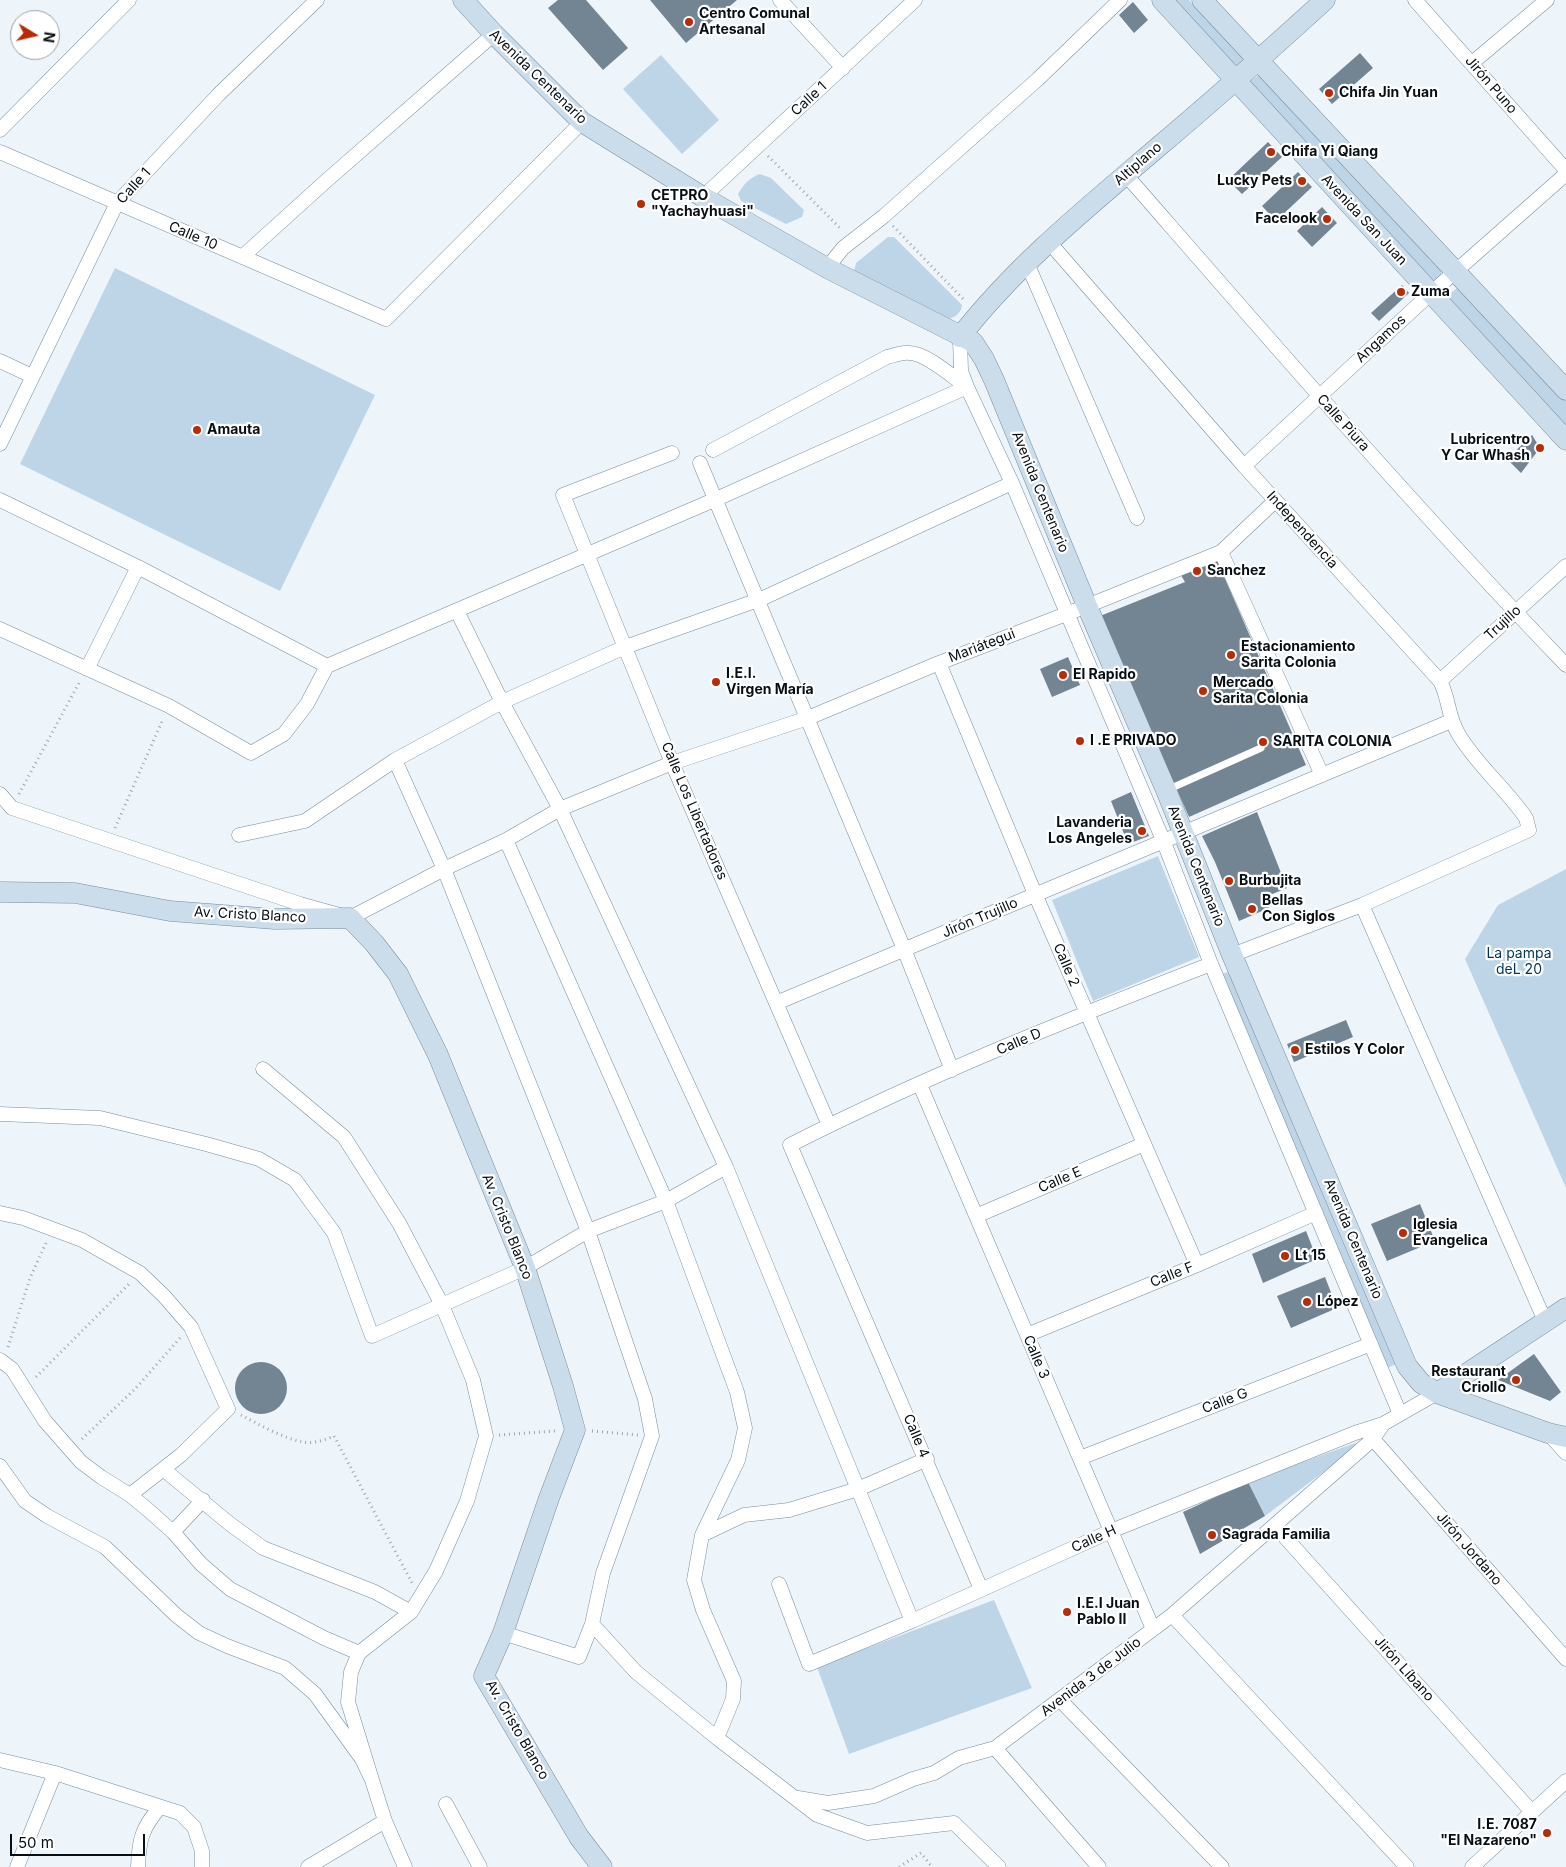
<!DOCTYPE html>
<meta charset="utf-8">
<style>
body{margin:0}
#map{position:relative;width:1566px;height:1867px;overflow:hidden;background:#edf5fb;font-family:Inter,sans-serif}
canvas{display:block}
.north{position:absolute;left:10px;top:10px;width:50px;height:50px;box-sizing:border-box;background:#fff;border:1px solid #9c9fa1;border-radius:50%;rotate:99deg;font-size:14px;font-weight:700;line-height:20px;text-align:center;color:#080f14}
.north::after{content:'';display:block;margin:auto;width:18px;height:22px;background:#b72c06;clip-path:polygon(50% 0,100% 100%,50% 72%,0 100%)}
.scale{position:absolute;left:10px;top:1834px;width:135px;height:22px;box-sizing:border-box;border:2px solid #080f14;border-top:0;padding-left:6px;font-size:15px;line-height:18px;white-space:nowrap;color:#080f14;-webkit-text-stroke:4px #fff;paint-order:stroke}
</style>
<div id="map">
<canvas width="1566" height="1867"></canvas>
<div class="north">N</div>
<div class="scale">50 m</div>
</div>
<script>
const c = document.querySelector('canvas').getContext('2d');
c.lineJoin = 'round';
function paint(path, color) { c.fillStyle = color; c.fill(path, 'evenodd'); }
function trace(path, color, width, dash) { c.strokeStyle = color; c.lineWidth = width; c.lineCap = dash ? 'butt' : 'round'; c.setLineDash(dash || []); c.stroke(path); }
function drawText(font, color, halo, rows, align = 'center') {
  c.font = font + ' Inter,sans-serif'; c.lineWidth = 4.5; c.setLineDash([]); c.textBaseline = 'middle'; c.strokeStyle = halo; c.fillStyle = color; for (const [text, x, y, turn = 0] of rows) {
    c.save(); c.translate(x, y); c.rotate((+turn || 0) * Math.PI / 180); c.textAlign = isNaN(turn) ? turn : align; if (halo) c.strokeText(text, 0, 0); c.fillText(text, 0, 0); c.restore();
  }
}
paint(new Path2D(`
 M1167,0h22l53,56 1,6 -9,6z
 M661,55l58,65 -37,34 -59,-65z
 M1259,75l182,196v7l-8,6 -186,-201z
 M760,174l11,4 33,32 -2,7 -16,7 -45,-23 -3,-7c6,-10 11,-16 22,-20z
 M888,237h6l68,68 -1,5 -5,6 -7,3 -95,-48 2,-8z
 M115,268l260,127 -95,196 -260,-127z
 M1457,288l109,113v26l-119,-127 1,-5z
 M1158,856l41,101 -106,44 -41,-101z
 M1566,869v319l-101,-229 33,-54z
 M1231,971l168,392 -12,5 -168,-393z
 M1355,1443l3,3 -93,70 -17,-34z
 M994,1600l38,88 -183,66 -32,-87z`), '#bed5e8');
paint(new Path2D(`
 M558,0h28l42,48 -25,22 -55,-62z
 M650,0h87l-51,43z
 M1133,2l15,18 -14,13 -15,-18z
 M1360,53l13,15 -41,36 -13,-15z
 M1268,142l14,15 -40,37 -14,-14z
 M1298,172l14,15 -36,34 -14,-15z
 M1322,207l15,16 -25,24 -15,-16z
 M1402,285l7,8 -30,28 -8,-8z
 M1532,435l8,13 -19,25 -14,-14z
 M1216,558l90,207 -117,52 -89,-201 85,-34 -6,-10z
 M1068,657l12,28 -28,12 -12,-28z
 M1131,792l18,44 -21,8 -17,-43z
 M1257,812l30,76 -22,9 4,11 -30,13 -24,-59 -13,-26z
 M1346,1020l7,17 -59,25 -7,-18z
 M1420,1204l15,37 -48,20 -16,-37z
 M1306,1231l11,28 -54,24 -11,-29z
 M1325,1277l12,31 -46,20 -14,-32z
 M1534,1354l27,38 -11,9 -52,-21z
 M235 1388a26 26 0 1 1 52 0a26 26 0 1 1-52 0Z
 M1248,1482l17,34 -65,38 -17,-42z`), '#738493');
const lane = new Path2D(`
 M1167,790l94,-42`);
const street = new Path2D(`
 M780,0l63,68
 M1415,0l151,170
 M1472,63l75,-63
 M0,130l129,-130
 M0,152l386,167 196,-197
 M1126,175c144,165 288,332 440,490
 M703,197l212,-197
 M1049,242l195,224 196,215c10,19 7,35 19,54 18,30 47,54 67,83l3,12 -167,75 -130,50
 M242,257l84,-76 168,-147
 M1027,263l110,255
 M827,268l16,-20 41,-32 154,-137 82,-79
 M960,337l1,34 6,16 45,96 151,357 48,124 189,450
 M0,361l32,15
 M0,444l117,-241 102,-109 98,-94
 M672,453l-109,42 109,268 157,362
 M700,463l204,486 48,121
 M1244,466l187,-173 135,-119
 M0,500l138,67 189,99 387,-166 253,-113c-13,-9 -41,-34 -57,-34 -7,-1 -15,2 -23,4l-174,93
 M1221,552l101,223
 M457,611l45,91 58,107 166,358 186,454
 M0,629l169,77 82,47 33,-19 23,-30 20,-38
 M939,663l96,231 162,371
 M87,669l51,-102
 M1440,681l126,-115
 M395,760l49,109 144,362 57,168 7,37 -49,137 -11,51 -13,33 -76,-24
 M0,794l12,14 288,96 50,14 94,-49 62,-29 54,-31 112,-46 136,-45 131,-55 148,-57 134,-54 54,-51
 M239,835l66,-14 90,-61 107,-58 123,-55 136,-48 251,-116
 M506,840l160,361 71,191 8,36 -7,32 -36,75 -8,45 9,30 31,71 -1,18 -16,39 100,77 50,18 87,-10 45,44
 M1362,905l183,416
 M776,1003l675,-282
 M263,1069l81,68 55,86 43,82 31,75 13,56 -19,65 -31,70 -25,41 -52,41 -8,19 -3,30 24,78
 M920,1085l233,544
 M0,1114l100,4 106,26 53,15 36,21 39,53 38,103 153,-68 63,-37 78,-30 60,-34
 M0,1213l23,5 59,22 58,33 24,23 27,31 37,82 -47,46 -51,40
 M976,1216l168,-72
 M1027,1335l170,-70 119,-52
 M0,1360l12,9 33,52 36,41 20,15 29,18 17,14 26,23 28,32 29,25 94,49 35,15
 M1548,1433l18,20
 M1373,1439l193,220
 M1080,1458l291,-114
 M0,1466l25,35 22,15 58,31 72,69 22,17 28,13 58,22 30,26 47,65 10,21 13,41 20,46
 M163,1469l67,55 33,24 112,44 36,20
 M1275,1526l257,286
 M173,1532l30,-32
 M702,1535l42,-20 45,-5 69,-21 69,-30
 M779,1584l30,80 103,-43 199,-90 244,-98 28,-9
 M981,1589l-191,-444c136,-69 279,-126 421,-181
 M1172,1615l235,252
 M592,1624l44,48 81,66
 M1060,1700l162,167
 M995,1748l104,119
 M0,1760l55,13 125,40 14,14 8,24v16
 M798,1798l30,5 46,-7 39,-17 21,-6 25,-15 36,-10 177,-133 201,-176 10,-15 54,-31
 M446,1804l34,63
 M17,1867l38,-94
 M138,1867c1,-28 4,-39 22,-60
 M308,1867l77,-46
 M1472,1867l94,-86`);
const secondary = new Path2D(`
 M463,0l31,34 88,88 121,75 124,71 146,74 11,17 10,21 93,226 79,184 66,165 175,411 14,17 16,10 111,40 18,4
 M1162,0l404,440
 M1202,0l364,390
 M960,337c56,-72 128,-130 197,-189 57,-48 113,-98 168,-148
 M0,892l75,1 95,18 105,8 75,-1 24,25 24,31 40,81 87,213 38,118 12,44 -26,68 -46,135 -19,43 95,161 23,30
 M1437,1393l129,-85`);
trace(lane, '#7a8c9b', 8);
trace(street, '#7a8c9b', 15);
trace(secondary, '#7a8c9b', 21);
trace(new Path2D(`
 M768,156l73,73
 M893,226l72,75
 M19,794l61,-113
 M115,828l48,-109
 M8,1347l22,-69 16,-35
 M36,1377l93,-93
 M241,1415c19,10 41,23 62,27 10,2 22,-2 31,-6l78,147
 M592,1431l46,4
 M499,1435l56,-4
 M82,1439l53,-50 45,-51
 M899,1867l22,-14 11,14`), '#9ea6ab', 3, [1, 4]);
trace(lane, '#fff', 7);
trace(street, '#fff', 14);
trace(secondary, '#cbddeb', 20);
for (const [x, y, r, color] of [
 [689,22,5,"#b72c06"],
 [1329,93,5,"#b72c06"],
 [1271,152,5,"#b72c06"],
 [1302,181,5,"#b72c06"],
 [641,204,5,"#b72c06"],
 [1327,219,5,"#b72c06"],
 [1401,292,5,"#b72c06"],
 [197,430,5,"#b72c06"],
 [1540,448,5,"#b72c06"],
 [1197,571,5,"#b72c06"],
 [1231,655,5,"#b72c06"],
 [1063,675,5,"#b72c06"],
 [716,682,5,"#b72c06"],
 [1203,691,5,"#b72c06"],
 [1080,741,5,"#b72c06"],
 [1263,742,5,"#b72c06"],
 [1142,831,5,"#b72c06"],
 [1229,881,5,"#b72c06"],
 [1252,909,5,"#b72c06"],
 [1295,1050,5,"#b72c06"],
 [1403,1233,5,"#b72c06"],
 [1285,1256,5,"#b72c06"],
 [1307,1302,5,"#b72c06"],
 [1516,1380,5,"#b72c06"],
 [1212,1535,5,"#b72c06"],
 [1067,1612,5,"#b72c06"],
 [1547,1833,5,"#b72c06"]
]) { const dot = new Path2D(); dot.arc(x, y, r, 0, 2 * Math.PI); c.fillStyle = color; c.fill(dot); trace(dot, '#fff', 2); }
drawText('bold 14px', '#080f14', '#fff', [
 ["Centro Comunal",699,14],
 ["Artesanal",699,30],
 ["Chifa Jin Yuan",1339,93],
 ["Chifa Yi Qiang",1281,152],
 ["Lucky Pets",1292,181,"right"],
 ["CETPRO",651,196],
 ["\"Yachayhuasi\"",651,212],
 ["Facelook",1317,219,"right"],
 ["Zuma",1411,292],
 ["Amauta",207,430],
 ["Lubricentro",1530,440,"right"],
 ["Y Car Whash",1530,456,"right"],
 ["Sanchez",1207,571],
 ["Estacionamiento",1241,647],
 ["Sarita Colonia",1241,663],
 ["I.E.I.",726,674],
 ["Virgen María",726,690],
 ["El Rapido",1073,675],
 ["Mercado",1213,683],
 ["Sarita Colonia",1213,699],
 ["I .E PRIVADO",1090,741],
 ["SARITA COLONIA",1273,742],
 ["Lavanderia",1132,823,"right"],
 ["Los Angeles",1132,839,"right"],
 ["Burbujita",1239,881],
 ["Bellas",1262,901],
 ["Con Siglos",1262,917],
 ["Estilos Y Color",1305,1050],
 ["Iglesia",1413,1225],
 ["Evangelica",1413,1241],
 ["Lt 15",1295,1256],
 ["López",1317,1302],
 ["Restaurant",1506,1372,"right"],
 ["Criollo",1506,1388,"right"],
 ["Sagrada Familia",1222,1535],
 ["I.E.I Juan",1077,1604],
 ["Pablo II",1077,1620],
 ["I.E. 7087",1537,1825,"right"],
 ["\"El Nazareno\"",1537,1841,"right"]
], 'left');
drawText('14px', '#080f14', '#fff', [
 ["Avenida Centenario",538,77,44],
 ["Jirón Puno",1491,85,49],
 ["Calle 1",809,99,-43],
 ["Altiplano",1138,164,-41],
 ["Calle 1",134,186,-48],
 ["Avenida San Juan",1364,220,47],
 ["Calle 10",193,236,23],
 ["Angamos",1381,339,-43],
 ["Calle Piura",1343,423,48],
 ["Avenida Centenario",1040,492,68],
 ["Independencia",1302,530,48],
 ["Trujillo",1503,623,-43],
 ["Mariátegui",982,646,-21],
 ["Calle Los Libertadores",694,811,67],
 ["Avenida Centenario",1196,866,68],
 ["Av. Cristo Blanco",250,915,3],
 ["Jirón Trujillo",980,918,-23],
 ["Calle 2",1066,965,67],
 ["Calle D",1019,1042,-23],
 ["Calle E",1060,1180,-23],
 ["Av. Cristo Blanco",507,1227,68],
 ["Avenida Centenario",1353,1239,67],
 ["Calle F",1172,1275,-22],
 ["Calle 3",1036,1357,67],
 ["Calle G",1225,1401,-21],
 ["Calle 4",916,1436,67],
 ["Calle H",1094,1539,-24],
 ["Jirón Jordano",1469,1549,49],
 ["Jirón Líbano",1404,1669,48],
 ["Avenida 3 de Julio",1091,1677,-37],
 ["Av. Cristo Blanco",517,1730,60]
]);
drawText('14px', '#003557', '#fff', [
 ["La pampa",1519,954],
 ["deL 20",1519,970]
]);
</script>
